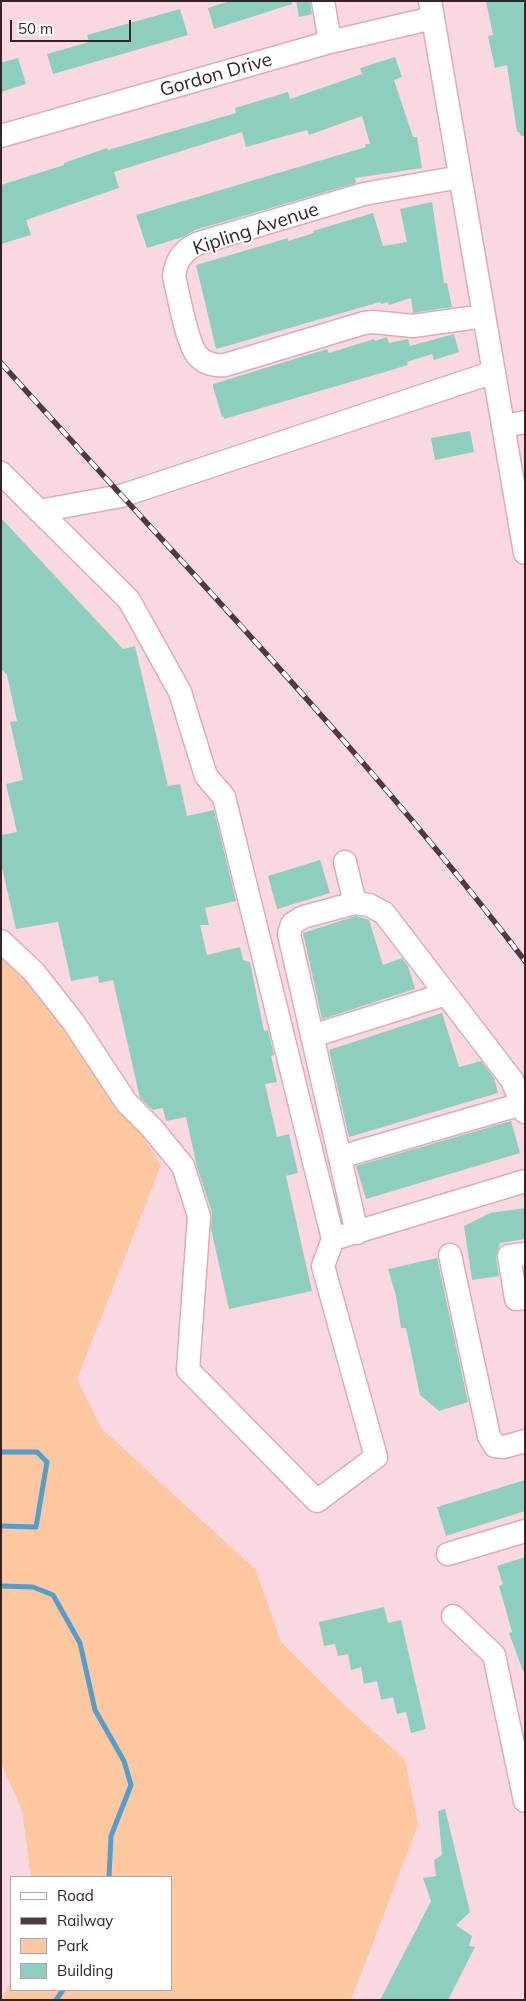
<!DOCTYPE html>
<style>
body{margin:0}
#map{position:relative;width:526px;height:2001px;overflow:hidden;background:#fad8e2;font-family:Mulish,sans-serif}
canvas{display:block}
.frame{position:absolute;inset:0;border:2px solid #372229;pointer-events:none}
.legend{position:absolute;left:10px;top:1876px;width:162px;height:115px;box-sizing:border-box;background:#fff;border:1px solid #afa7a9;margin:0;padding:6px 9px;list-style:none;font-size:15px;color:#372229}
.legend li{display:flex;align-items:center;gap:10px;height:25px}
.legend b{width:25px;border:1px solid #afa7a9}
.scale{position:absolute;left:10px;top:20px;width:121px;height:22px;box-sizing:border-box;border:2px solid #372229;border-top:0;padding-left:6px;font-size:15px;line-height:18px;white-space:nowrap;color:#372229;-webkit-text-stroke:4px #fff;paint-order:stroke}
</style>
<div id="map">
<canvas width="526" height="2001"></canvas>
<div class="frame"></div>
<ul class="legend">
<li><b style="height:6px;background:#fff"></b>Road</li>
<li><b style="height:6px;background:#4f3840"></b>Railway</li>
<li><b style="height:14px;background:#fdc7a0"></b>Park</li>
<li><b style="height:14px;background:#8ecebe"></b>Building</li>
</ul>
<div class="scale">50 m</div>
</div>
<script>
const c = document.querySelector('canvas').getContext('2d');
c.lineJoin = 'round';
function paint(path, color) { c.fillStyle = color; c.fill(path, 'evenodd'); }
function trace(path, color, width, dash) { c.strokeStyle = color; c.lineWidth = width; c.lineCap = dash ? 'butt' : 'round'; c.setLineDash(dash || []); c.stroke(path); }
function drawText(font, color, halo, rows, align = 'center') {
  c.font = font + ' Mulish,sans-serif'; c.lineWidth = 4; c.setLineDash([]); c.textBaseline = 'middle'; c.strokeStyle = halo; c.fillStyle = color; for (const [text, x, y, turn = 0] of rows) {
    c.save(); c.translate(x, y); c.rotate((+turn || 0) * Math.PI / 180); c.textAlign = isNaN(turn) ? turn : align; if (halo) c.strokeText(text, 0, 0); c.fillText(text, 0, 0); c.restore();
  }
}
paint(new Path2D(`
 M1,956l76,78 84,131 -84,214 25,50 154,141 25,72 59,59 65,59 13,65 -67,175h-350l10,-19v9h160v-113h-140l-9,-67 -21,-47z`), '#fdc7a0');
trace(new Path2D(`
 M1,1452h36l10,10 -11,65 -35,-1
 M1,1586l32,1 20,8 27,48 15,67 29,51 7,24 -20,51 -2,41
 M56,2000l7,-10`), '#549ecb', 5);
paint(new Path2D(`
 M230,1h62v3l-78,25 -6,-21z
 M296,1h14l2,13 -13,3z
 M486,1h37l2,9v126h-4l-2,-4h-2l-10,-67 -12,3 -7,-32 5,-1z
 M180,9l8,26 -135,39 -6,-20 42,-12 -2,-7z
 M395,57l7,20 -8,3 19,57h4l5,31 -67,10 1,5 -161,47 -12,7 -36,11 -11,-33 230,-68 -1,-3h5l-8,-28 -53,19 -2,-5 -61,17 -4,-15 -128,40 5,16 -93,32 5,15 -30,9v-59l63,-20v-2l43,-15 1,2 128,-37 -1,-5 53,-16 2,7 72,-25 -2,-6z
 M18,58l8,26 -25,8v-29z
 M432,202l12,81h3l5,24 -39,6 -2,-15 -22,7 -1,-3 -7,2 -1,-2 -164,47 -20,-84 92,-27v3l26,-8 -1,-2 60,-18 10,33 24,-4 -7,-33z
 M454,334l5,18 -25,8 -2,-6 -25,8 1,3 -20,6 -164,48v-3l-2,1 -9,-30v-3l114,-35 2,4 45,-14 1,2 12,-4 2,6 19,-4 2,7z
 M470,431l4,21 -39,8 -4,-22z
 M1,518l122,131 12,-3 33,140 12,-2 7,32 27,-6 22,91 -31,7 4,17h-9l7,30 33,-8 3,13 7,2 14,69 4,-1 6,25 -3,1 6,26 -12,2 12,53 12,-3 9,39 -12,3 26,115 -83,18 -18,-80 1,-17 -15,-45 -11,-50 -20,4 -3,-13 -10,2 -13,-12 -27,-118 -14,3 -1,-7 -27,5 -13,-59 -42,7 -15,-66v-28l16,-3 -11,-48 17,-4 -13,-58 7,-1 -10,-46 -6,-6z
 M320,860l10,33 -53,16 -9,-33z
 M356,916l13,4 14,45 19,-7 6,8 7,23 -93,30 -19,-86z
 M442,1013l17,54 22,-6 13,17 4,15 -149,44 -20,-87z
 M511,1121l9,32 -154,46 -10,-33z
 M525,1208v31l-25,4 -4,15 3,18 -27,4 -8,-54 26,-13z
 M437,1258l31,144 -29,9 -19,-16 -14,-67h-5l-5,-32 -8,-27z
 M525,1480v31l-79,25 -9,-29z
 M525,1557v114h-2l-14,-38 3,-1 -13,-46 4,-2 -6,-18z
 M384,1607l4,16 13,-3 25,109 -15,4 -5,-21 -9,2 -4,-17 -12,3 -4,-19 -13,3 -3,-17 -10,3 -3,-16 -10,2 -3,-12 -11,2 -5,-24z
 M445,1809l25,103 -14,13 16,11 -3,10 6,1 -27,53h-68l51,-99 -8,-23 13,-2 -2,-16 8,-5 -4,-44z`), '#8ecebe');
const minor = new Path2D(`
 M323,1l7,41
 M430,1l95,552
 M1,136l329,-94 103,-24
 M460,177l-96,17 -165,49c-15,6 -23,17 -25,33 4,17 13,67 23,79 7,8 17,11 28,10l139,-42 9,-1 40,4 71,-10
 M504,426l21,-4
 M1,473l128,127 51,92 26,84 18,21 109,442 192,-58
 M39,511l82,-15 373,-124
 M345,862l10,41
 M1,941l33,31 40,51 52,79 26,26 31,38 16,50 -11,154 129,131 59,-44 -53,-191 10,-27
 M312,1036l134,-42
 M340,1157l182,-53
 M357,1233l-68,-299 3,-10 11,-7 52,-14 14,2 15,8 128,167 13,32
 M525,1254l-16,2 7,43 9,-1
 M450,1255l39,181 6,10 9,1 21,-6
 M448,1554l77,-23
 M453,1616l41,39 31,146`);
trace(minor, '#e0a9bb', 25);
trace(minor, '#fff', 22);
const rail = new Path2D(`
 M1,363c177,197 363,387 524,598`);
trace(rail, '#4f3840', 5.5);
trace(rail, '#fff', 4, [11]);
drawText('19px', '#372229', '#fff', [
 ["Gordon Drive",216,75,-16],
 ["Kipling Avenue",256,229,-18]
]);
</script>
